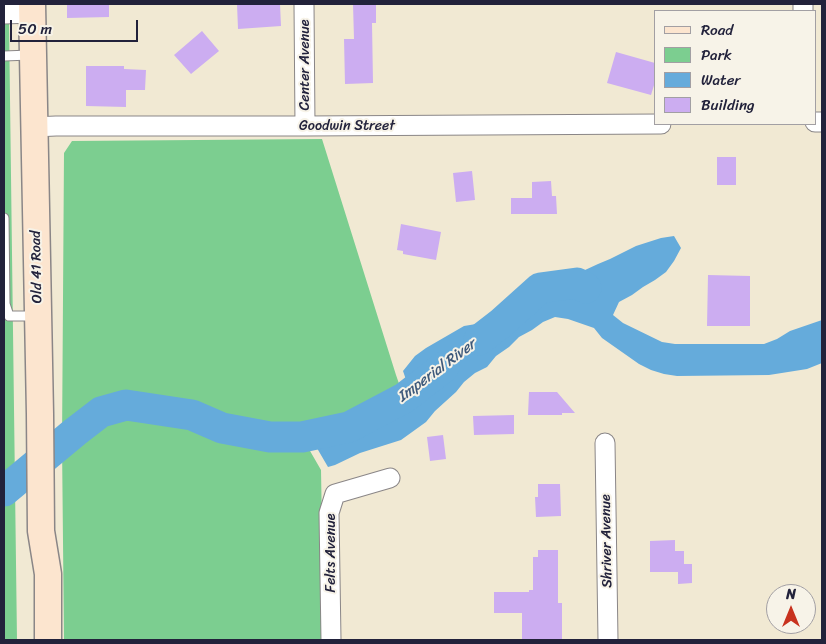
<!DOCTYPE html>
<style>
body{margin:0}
#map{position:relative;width:826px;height:644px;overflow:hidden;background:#f1e9d3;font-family:Sriracha,sans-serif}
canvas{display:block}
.frame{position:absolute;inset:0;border:5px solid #22223b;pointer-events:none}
.legend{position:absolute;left:654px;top:10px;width:162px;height:115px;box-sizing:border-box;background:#f7f3e8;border:1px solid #a29fa3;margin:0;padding:6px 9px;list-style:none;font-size:15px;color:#22223b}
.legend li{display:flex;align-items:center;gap:10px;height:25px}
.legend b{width:25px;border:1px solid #a29fa3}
.north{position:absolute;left:766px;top:584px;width:50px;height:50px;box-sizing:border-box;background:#f7f3e8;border:1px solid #a29fa3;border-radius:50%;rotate:0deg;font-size:14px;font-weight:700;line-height:20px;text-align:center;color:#22223b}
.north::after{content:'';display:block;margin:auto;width:18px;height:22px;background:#c8321e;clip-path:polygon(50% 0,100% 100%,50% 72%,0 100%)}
.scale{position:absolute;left:10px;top:20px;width:128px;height:22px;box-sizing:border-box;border:2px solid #22223b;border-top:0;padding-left:6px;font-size:15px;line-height:18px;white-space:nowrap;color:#22223b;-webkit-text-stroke:4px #f7f3e8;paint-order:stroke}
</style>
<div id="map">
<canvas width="826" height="644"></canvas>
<div class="frame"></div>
<ul class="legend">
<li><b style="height:6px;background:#fce5cf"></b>Road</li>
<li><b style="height:14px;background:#7cce90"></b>Park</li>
<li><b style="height:14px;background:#65abdb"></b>Water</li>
<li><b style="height:14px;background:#ccadf1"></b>Building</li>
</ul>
<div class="north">N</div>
<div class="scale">50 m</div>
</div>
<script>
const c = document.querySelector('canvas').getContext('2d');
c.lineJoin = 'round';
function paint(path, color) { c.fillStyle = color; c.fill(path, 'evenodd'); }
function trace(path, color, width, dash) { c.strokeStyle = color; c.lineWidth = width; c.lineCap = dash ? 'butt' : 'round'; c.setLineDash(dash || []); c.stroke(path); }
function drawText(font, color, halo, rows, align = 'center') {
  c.font = font + ' Sriracha,sans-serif'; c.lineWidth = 4; c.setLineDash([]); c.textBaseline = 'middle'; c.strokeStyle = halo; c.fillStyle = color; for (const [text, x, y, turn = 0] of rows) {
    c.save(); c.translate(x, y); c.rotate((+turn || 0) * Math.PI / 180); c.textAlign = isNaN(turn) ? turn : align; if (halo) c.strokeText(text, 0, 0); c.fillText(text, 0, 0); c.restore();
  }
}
paint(new Path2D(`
 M4,21h5l8,619h-13z
 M322,139l74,236 8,23 -55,29 -47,10 19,33 3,170h-260l-2,-197 2,-290 8,-12z`), '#7cce90');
paint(new Path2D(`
 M674,236l7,12 -7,13 -8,11 -11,8 -12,7 -11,8 -13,7 -6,13 10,8 39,19 13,2h89l13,-5 13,-8 32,-11v43l-15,6 -38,6 -92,1 -13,-2 -13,-4 -12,-6 -37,-26 -8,-10 -26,-9 -13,-2 -12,5 -11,8 -13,7 -10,10 -13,9 -9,11 -12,6 -11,9 -8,10 -21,19 -9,11 -25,18 -41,13 -25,12 -7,2 -14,-24 38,-9 57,-30 3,-7 -9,-26 12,-15 11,-8 38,-22 12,-2 13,-4 13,-2 13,-7 42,-34 13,-7h15l13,-6 12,-5 26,-13 25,-8z`), '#65abdb');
trace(new Path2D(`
 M479,340l22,-17 39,-35 37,-5 9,5
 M4,491l71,-59 26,-20 25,-7 66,10 30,13 48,9h32l47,-10 55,-29 40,-31`), '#65abdb', 31);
paint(new Path2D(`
 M67,4h42v13l-42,1z
 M237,4h43l1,22 -43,3z
 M353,4h23v19h-4l1,60 -28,1 -1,-45h10z
 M202,31l17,20 -28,23 -17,-19z
 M616,52l39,11v19l-4,13 -44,-12z
 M86,66h38v3l22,1 -1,20h-19v17l-40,-1z
 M717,157h19v28h-19z
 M472,171l3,29 -19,2 -3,-29z
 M551,181l1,15h4l1,18h-46v-16h21v-16z
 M401,224l40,8 -5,28 -33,-6v-3l-6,-1z
 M708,275l42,1v50h-43z
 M529,392h28l18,21h-13v2h-34z
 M514,415v19l-40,1 -1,-19z
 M443,435l3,24 -16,2 -3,-24z
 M538,484h22l1,32 -25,1 -1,-20h3z
 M675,540v11h9v13h8v19l-14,1v-12h-28v-31z
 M538,550h20v53h4v37h-40v-27h-28v-21h35v-2h4v-33h5z`), '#ccadf1');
const lane = new Path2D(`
 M4,56l26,-1
 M4,218l1,86 4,12h26`);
const street = new Path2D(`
 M304,4l1,122
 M803,11v-7
 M4,14l28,-1
 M815,122h7
 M34,127l22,-1h249l356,-2
 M605,443l3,197
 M331,640l-2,-127 6,-19 55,-16`);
const secondary = new Path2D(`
 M32,4l8,410 1,117 7,43v66`);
trace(lane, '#8a8687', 11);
trace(street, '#8a8687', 21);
trace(secondary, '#8a8687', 29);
trace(lane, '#fff', 9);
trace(street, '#fff', 19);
trace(secondary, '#fce5cf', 26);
drawText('14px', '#22223b', '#f7f3e8', [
 ["Center Avenue",305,65,-90],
 ["Goodwin Street",347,126],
 ["Old 41 Road",37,267,-91],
 ["Shriver Avenue",607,541,-91],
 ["Felts Avenue",331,553,-90]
]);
drawText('italic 15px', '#3d597b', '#f7f3e8', [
 ["Imperial River",437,371,-37]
]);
</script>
